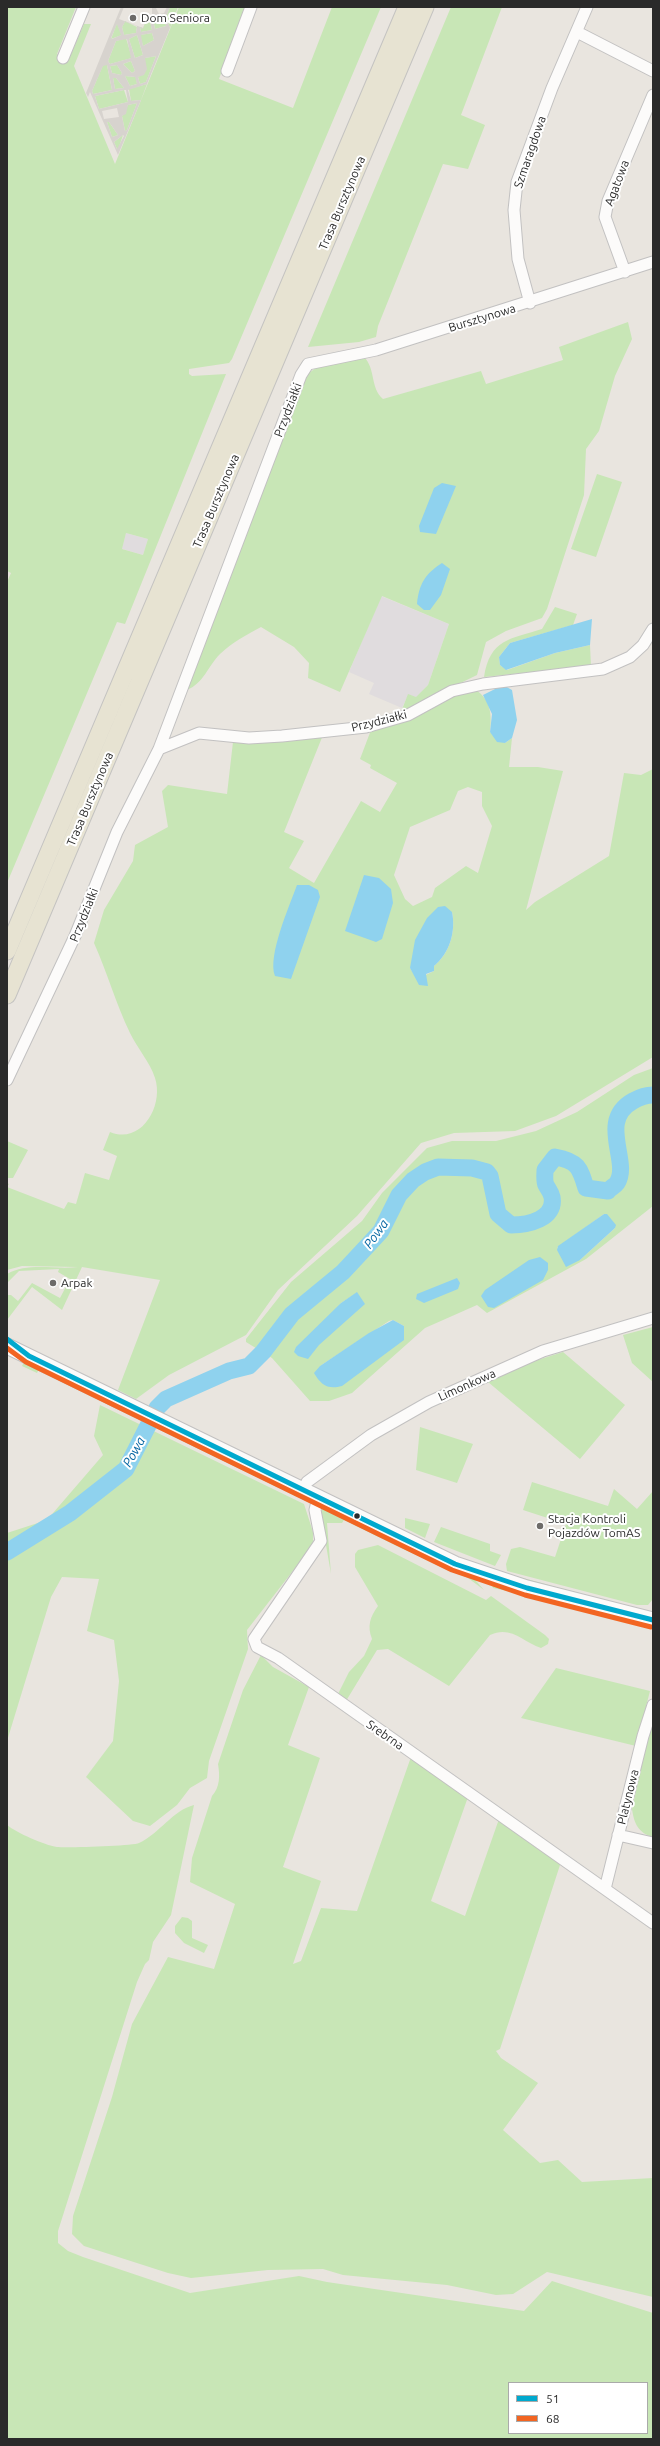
<!DOCTYPE html>
<meta charset="utf-8">
<style>
body{margin:0}
#map{position:relative;width:660px;height:2446px;overflow:hidden;background:#e9e5df;font-family:Ubuntu,sans-serif}
canvas{display:block}
.frame{position:absolute;inset:0;border:8px solid #2a2a2a;pointer-events:none}
.legend{position:absolute;left:508px;top:2382px;width:140px;height:52px;box-sizing:border-box;background:#fff;border:1px solid #aaa;margin:0;padding:5px 7px;list-style:none;font-size:12px;color:#2a2a2a}
.legend li{display:flex;align-items:center;gap:8px;height:20px}
.legend b{width:20px;border:1px solid #aaa}
</style>
<div id="map">
<canvas width="660" height="2446"></canvas>
<div class="frame"></div>
<ul class="legend">
<li><b style="height:5px;background:#00a9ce"></b>51</li>
<li><b style="height:5px;background:#f26522"></b>68</li>
</ul>
</div>
<script>
const c = document.querySelector('canvas').getContext('2d');
c.lineJoin = 'round';
function paint(path, color) { c.fillStyle = color; c.fill(path, 'evenodd'); }
function trace(path, color, width, dash) { c.strokeStyle = color; c.lineWidth = width; c.lineCap = dash ? 'butt' : 'round'; c.setLineDash(dash || []); c.stroke(path); }
function drawText(font, color, halo, rows, align = 'center') {
  c.font = font + ' Ubuntu,sans-serif'; c.lineWidth = 4; c.setLineDash([]); c.textBaseline = 'middle'; c.strokeStyle = halo; c.fillStyle = color; for (const [text, x, y, turn = 0] of rows) {
    c.save(); c.translate(x, y); c.rotate((+turn || 0) * Math.PI / 180); c.textAlign = isNaN(turn) ? turn : align; if (halo) c.strokeText(text, 0, 0); c.fillText(text, 0, 0); c.restore();
  }
}
paint(new Path2D(`
 M126,533l22,6 -5,16 -21,-6z
 M381,596l68,28 -21,61 -12,13 -8,-3 -6,13 -33,-14 5,-11 -25,-11z`), '#e0dcde');
paint(new Path2D(`
 M7,7h69l-19,47 12,5 15,-35h7l-17,42 41,98 64,-157h67l-27,72 74,29 39,-101h49l-149,352 -3,4 -40,6v5l3,2 34,-2 -101,250 -8,-2 -110,261v-301l4,-9 -4,-2zM126,533l22,6 -5,16 -21,-6z
 M170,7h8l-8,21 -4,-11z
 M451,7h51l-41,108 24,10 -17,44 -25,-5 -65,162 -2,11 -17,5 -51,5z
 M164,16l2,10 -11,3 -2,-10z
 M125,21l12,6 -1,6 -12,2 -2,-8z
 M146,21h4l2,9 -11,2 -1,-5 3,1z
 M117,23l5,12 -11,4z
 M152,33l2,7 -11,6 -3,-11z
 M137,35l6,20 -8,3 -6,-19z
 M126,38l6,20 -22,6 -2,-3 8,-20z
 M156,56l-10,26 -6,2 -2,-7 7,-19z
 M131,61l4,10 -3,2 -9,-9z
 M103,65h4l5,25 -19,4 -1,-3z
 M117,65l5,8 -1,2 -9,-2 -2,-7z
 M125,76l11,1 1,7 -7,2z
 M113,78h3l8,10 -9,1z
 M147,84l-6,16 -10,1 -2,-12z
 M124,90l4,12 -29,7 -4,-13z
 M137,103l-10,27 -2,1 -3,-15 6,-11z
 M107,122h2l9,13 -6,2z
 M123,135l-5,15 -1,-1 -3,-7z
 M628,322l4,17 -17,37 -16,55 -13,18 -2,46 -37,114 -5,9 -36,13 -20,11 -9,33 -76,37 7,-18 8,3 12,-12 21,-61 -67,-28 -42,96 -32,-14 1,-15 -15,-16 -33,-20c-15,8 -28,15 -41,27 -12,12 -16,29 -33,36l118,-312c13,-18 39,-18 59,-21 12,12 6,31 19,42l98,-28 5,13 77,-24 -4,-13z
 M597,474l25,8 -26,75 -25,-8z
 M555,607l22,7 -4,11 -63,18 -11,14 1,8 7,5 48,-17 35,-8 1,21 -107,11c6,-38 26,-38 58,-48z
 M476,690c15,10 16,25 14,42l15,11 7,-5 -3,29h29l25,4 -37,139 9,-8 74,-46 15,-83 17,2 12,-6v288l-97,59 -41,15 -61,2 -33,10 -64,73 -79,74 -32,45 -77,40 -33,24 -18,-9 42,-110 -78,-13 -20,43 -30,-23 -25,33v-25h4l7,6 14,-18 28,15 10,-19 -12,-7 1,-3 -40,2 -12,12v-9c21,-12 48,-4 71,-7l-56,-1 -15,4v-87l2,1 -2,3 57,22 4,-7 8,2 9,-31 24,7 8,-24 -14,-6 7,-18c32,13 54,-27 45,-54 -5,-16 -18,-30 -25,-45 -14,-29 -23,-61 -36,-90l10,-33 29,-49 2,-16 33,-18 -6,-36 6,-6 59,9 6,-52 24,1 66,-8 -39,97 20,9 -15,27 25,15 47,-82 19,11 17,-29 -27,-15 1,-3 -11,-6 11,-29 77,-34zM468,787l14,5v14l10,20 -14,47 -12,-7 -31,22 -3,9 -19,9 -8,-7 -11,-24 16,-48 40,-17 8,-19zM452,912c4,19 -2,41 -18,54v5l-17,8 -7,-11z
 M653,1068v138l-67,53 -99,54 -10,-8 -52,23 -73,65 -23,8h-19l-38,-43 -26,-16v-3l45,-57 71,-61 20,-28 45,-45 25,-7h44l40,-10 41,-19 57,-37zM604,1214l11,14 -35,32 -23,-12zM357,1293l-49,65 33,-55zM393,1320l11,6 -84,40 69,-45z
 M7,1141l21,9 -15,28h-6z
 M653,1327v55l-21,-19 -9,-28z
 M563,1352l62,53 -45,54 -92,-77 24,-14z
 M24,1362l15,7 -2,4 -15,-7z
 M100,1405l204,99 9,28v13l-66,85 1,19 -39,112 -2,17 -17,10 -13,17 -27,21 -17,-5 -47,-44 27,-36 6,-60 -5,-41 -27,-9 12,-52 -37,-2 -11,20 -44,144v-208l40,-13 56,-65 -9,-19z
 M420,1427l53,17 -16,39 -41,-13z
 M532,1482l76,24 6,-17 23,20 16,-18v108l-5,6h-11l-130,-34 -1,-7 5,-15 9,-2 35,10 11,-33 -43,-14z
 M322,1507l148,67 14,16 -16,-12 -65,-29 -59,-29 -2,3h-15l4,51 -10,-58z
 M405,1518l25,6 -5,14 -20,-10z
 M441,1527l49,17v7l11,4 -6,11 -61,-24z
 M378,1545l108,55 5,-4 54,39 4,4 -1,5 -7,4c-18,-6 -30,-23 -51,-13l-41,51 -61,-37 -11,1 -31,51 -9,-5 12,-24 15,-16 8,-17c-5,-13 -2,-22 6,-33l-23,-39v-13l3,-4z
 M508,1574l130,35 -127,-31z
 M491,1583l162,42v3l-136,-35 -24,-5z
 M261,1655l12,12 36,20 -21,58 32,13 -37,109 38,14 -28,83 8,-3 20,-53 36,3 54,-154 57,40 -37,104 34,15 34,-97 62,43 -61,187 -4,2 5,7 37,25 -35,47 37,33 18,-3 24,22 71,-4v119l-106,-25 -34,22 -17,1 -49,-10 -104,-10 -20,-6 -55,1 -77,8 -23,-5 -84,-27 -12,-12 1,-18 39,-119 20,-73 36,-67 46,12 21,-65 -45,-22 2,-24 20,-62c8,-9 8,-20 6,-32l25,-74z
 M556,1668l94,23 -14,55 -115,-28z
 M653,1715v122c-15,-4 -19,-14 -21,-28z
 M194,1805l-23,110 -18,27 -4,18 -4,4 -8,18 -79,249v12l10,8 15,6 107,36 109,-17 28,6 197,29 28,-30 101,32v126h-646v-614c10,8 37,20 50,22 9,1 76,-1 82,-4 20,-9 34,-33 55,-38zM509,2383h138v50h-138z
 M182,1917l6,1 4,3v17l16,7 -4,8 -20,-10 -9,-10v-7z`), '#c8e6b6');
paint(new Path2D(`
 M121,7h3l-5,12 24,9 5,-11 4,-3v-7l4,1 3,6 5,-1 3,-6h3l-4,10 4,11 -23,56 -19,6 3,11 10,-1 -23,55 -28,-63 -2,5 -2,-4zM164,16l2,10 -11,3 -2,-10zM146,21h4l2,9 -11,2 -1,-4 3,1zM125,22l12,4 -1,7 -12,2 -2,-8zM117,24l4,11 -9,4 -1,-1zM152,33l2,7 -11,6 -2,-11zM137,35l6,20 -8,3 -6,-19zM127,39l4,19 -21,6 -2,-3 8,-20zM156,56l-10,26 -6,2 -2,-7 6,-2 3,-6 -2,-11zM131,61l4,10 -3,2 -9,-9zM107,65l5,25 -19,4 -1,-3 11,-25zM117,65l5,8 -1,2 -9,-2 -2,-7zM125,76l10,1 2,7 -7,2zM113,78h3l8,10 -9,1zM124,90h2l2,12 -29,7 -4,-13zM137,103l-10,27 -2,1 -3,-15 4,-2 2,-9zM117,108l2,9 -15,2 -2,-8zM107,122h2l9,13 -6,2zM123,135l1,1 -7,13 -3,-7z`), '#d7d3ce');
paint(new Path2D(`
 M442,483l14,3 -20,48 -16,-2 -1,-6 15,-38z
 M442,563l8,6 -9,26 -11,15h-6l-7,-6c2,-20 8,-30 25,-41z
 M592,619l-2,26 -35,8 -49,17 -6,-5 -1,-8 11,-14z
 M503,685l9,5 5,30 -5,18 -7,5 -8,-1 -7,-10 2,-18 -9,-19z
 M364,875l15,3 12,11 2,14 -11,36 -6,3 -31,-11z
 M297,885h12l9,5 2,7 -29,82 -16,-3c-8,-20 15,-71 22,-91z
 M445,906l7,6c4,19 -2,41 -18,54v5l-8,3 2,12 -9,-1 -9,-17 5,-28 12,-22 11,-11z
 M604,1214h3l9,11 -1,3 -35,32 -14,7 -9,-17 1,-4z
 M540,1257l8,6v7l-5,10 -49,28 -6,-1 -7,-11 4,-6 44,-30z
 M457,1278l3,5 -2,6 -34,14 -8,-4 1,-5z
 M357,1292l8,12 -46,41 -11,14 -10,-3 -4,-4 2,-5 45,-44z
 M393,1320l11,6v14l-62,46c-14,4 -21,-1 -28,-13l6,-7 49,-33z`), '#8fd2ee');
trace(new Path2D(`
 M7,1552l63,-39 56,-44 31,-61 9,-9 63,-28 20,-5 14,-14 29,-38 51,-42 27,-29 11,-12 18,-36 14,-15 12,-8 13,-5 34,1 15,4 3,4 8,38 13,11c17,0 45,-6 41,-28 -1,-5 -4,-8 -6,-12 -2,-4 -1,-10 -1,-15l10,-13c23,4 25,11 31,31l22,3c2,-3 7,-5 9,-8 14,-21 -20,-62 16,-82 7,-4 12,-6 20,-6`), '#8fd2ee', 17);
const street = new Path2D(`
 M577,32l76,39
 M63,58l21,-51
 M227,71l24,-64
 M625,272l-20,-55 3,-16 45,-106
 M530,303l-12,-44 -4,-49 3,-28 35,-94 35,-81
 M159,749l40,-16 50,5 33,-2 84,-9 42,-12 44,-24 31,-7 120,-15 27,-12 13,-12 10,-16
 M7,1080l68,-144 42,-104 42,-83 142,-374 7,-11 68,-14 277,-88
 M303,1491l4,-9 64,-47 58,-33 114,-51 110,-33
 M318,1497l-3,13 6,31 -67,98 3,8 21,11 375,265
 M618,1835l35,8
 M605,1889l38,-153 10,-31`);
const secondary = new Path2D(`
 M7,1346l448,218 72,24 126,32`);
const primary = new Path2D(`
 M7,951l400,-944
 M7,995l418,-988`);
trace(street, '#c2c1c1', 13);
trace(secondary, '#c2c1c1', 17);
trace(primary, '#c4c3c1', 19);
trace(street, '#fcfbfa', 11);
trace(secondary, '#fcfbfa', 15);
trace(primary, '#e7e3d2', 17);
trace(new Path2D(`
 M7,1339l22,17 426,208 72,24 126,32`), '#00a9ce', 5);
trace(new Path2D(`
 M7,1348l19,14 426,208 73,25 126,32`), '#f26522', 5);
for (const [x, y, r, color] of [
 [133,18,4,"#6d6b69"],
 [53,1283,4,"#6d6b69"],
 [357,1516,3.5,"#2a2a2a"],
 [540,1526,4,"#6d6b69"]
]) { const dot = new Path2D(); dot.arc(x, y, r, 0, 2 * Math.PI); c.fillStyle = color; c.fill(dot); trace(dot, '#fff', 1.5); }
drawText('12px', '#2a2a2a', '#fff', [
 ["Dom Seniora",141,18],
 ["Arpak",61,1283],
 ["Stacja Kontroli",548,1519],
 ["Pojazdów TomAS",548,1533]
], 'left');
drawText('12px', '#2a2a2a', '#fff', [
 ["Szmaragdowa",530,152,-71],
 ["Agatowa",617,183,-69],
 ["Trasa Bursztynowa",342,203,-67],
 ["Bursztynowa",482,318,-17],
 ["Przydziałki",288,410,-69],
 ["Trasa Bursztynowa",216,501,-67],
 ["Przydziałki",379,721,-14],
 ["Trasa Bursztynowa",90,799,-67],
 ["Przydziałki",84,915,-68],
 ["Limonkowa",467,1385,-24],
 ["Srebrna",385,1735,35],
 ["Platynowa",628,1797,-76]
]);
drawText('italic 13px', '#0666a2', '#fff', [
 ["Powa",376,1234,-54],
 ["Powa",134,1452,-61]
]);
</script>
